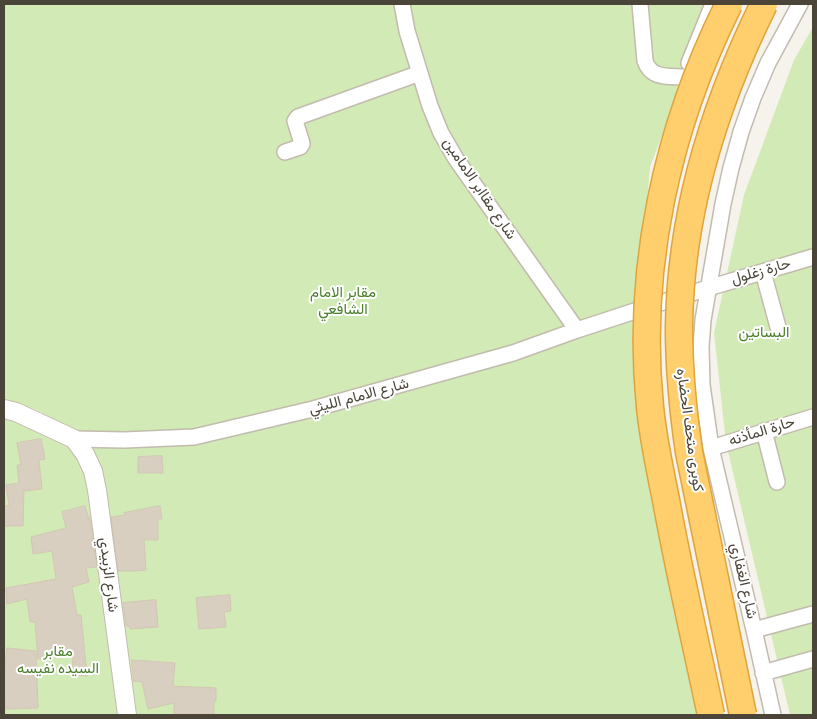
<!DOCTYPE html>
<meta charset="utf-8">
<style>
body{margin:0}
#map{position:relative;width:817px;height:719px;overflow:hidden;background:#f6f3ec;font-family:"Roboto Condensed",sans-serif}
canvas{display:block}
.frame{position:absolute;inset:0;border:5px solid #4b4439;pointer-events:none}
</style>
<div id="map">
<canvas width="817" height="719"></canvas>
<div class="frame"></div>
</div>
<script>
const c = document.querySelector('canvas').getContext('2d');
c.lineJoin = 'round';
function paint(path, color) { c.fillStyle = color; c.fill(path, 'evenodd'); }
function trace(path, color, width, dash) { c.strokeStyle = color; c.lineWidth = width; c.lineCap = dash ? 'butt' : 'round'; c.setLineDash(dash || []); c.stroke(path); }
function drawText(font, color, halo, rows, align = 'center') {
  c.font = font + ' "Roboto Condensed",Vazirmatn,sans-serif'; c.lineWidth = 4; c.setLineDash([]); c.textBaseline = 'middle'; c.strokeStyle = halo; c.fillStyle = color; for (const [text, x, y, turn = 0] of rows) {
    c.save(); c.translate(x, y); c.rotate((+turn || 0) * Math.PI / 180); c.textAlign = isNaN(turn) ? turn : align; if (halo) c.strokeText(text, 0, 0); c.fillText(text, 0, 0); c.restore();
  }
}
paint(new Path2D(`
 M4,4h707l-22,60 -39,103 -10,120 59,428h-562l-37,-244 -29,-43 -39,-20 -28,-5z
 M813,27v688h-23l-64,-272 -12,-110 30,-138 50,-135z
 M4,413l70,34 13,25 34,243h-117z`), '#d2eab5');
const building = new Path2D(`
 M41,439l4,20 -6,1 3,29 -18,2 -1,35h-19v-20h5l-3,-21 13,-2 -2,-18h4l-4,-22z
 M162,456l1,17h-25v-16z
 M85,506l4,13h1l7,48 -11,1 3,14 -17,5 5,28h4l6,61 -15,-1 1,-19 -35,3 -3,-37h-5l-3,-23 -20,5 -1,-16 50,-9 -4,-28 -19,3 -2,-17 35,-9 -4,-16z
 M160,506l2,13h-4v21h-14l2,30 -14,1h-14l-7,-54 14,-2 -1,-2z
 M230,595l1,16 -7,1 2,15 -27,2 -3,-31z
 M156,600l2,27 -28,2 -1,-3h-3l-3,-23z
 M7,648l29,3 2,57 -33,1 -1,-27z
 M132,660l43,3 -2,23 43,2v13h-2v14h-40v-12l-26,6 -6,-27 -8,-1z`);
paint(building, '#d8cfc1');
trace(building, '#d3c7b4', 1);
const minor = new Path2D(`
 M402,4l5,27 23,75 11,27 15,26 121,171
 M640,4l5,57c6,18 23,15 39,16
 M689,63l24,-59
 M285,152l15,-5 2,-3 -1,-4 -6,-19 3,-4 122,-44
 M763,272l15,55
 M764,431l13,51
 M74,439l50,1 70,-3 119,-28 200,-56 64,-23 64,-21 67,-21 105,-31
 M711,448l102,-31
 M754,630l59,-16
 M763,673l50,-14
 M773,715l-19,-85 -43,-182 -9,-63 -1,-38 2,-27 20,-116 8,-36 10,-36 12,-34 15,-35 32,-59`);
const tertiary = new Path2D(`
 M4,409l12,3 58,27 11,15 8,17 4,19 30,225`);
trace(minor, '#c2bbae', 18);
trace(tertiary, '#c2bbae', 20);
trace(minor, '#fff', 15);
trace(tertiary, '#fff', 18);
const motorwayBridge = new Path2D(`
 M711,715c-15,-71 -32,-143 -45,-215 -6,-30 -13,-62 -16,-93 -14,-138 17,-279 79,-403
 M743,715l-54,-263c-6,-41 -10,-82 -10,-124 1,-113 35,-223 85,-324`);
trace(motorwayBridge, '#e0a43c', 29, []);
trace(motorwayBridge, '#ffcf6e', 26);
drawText('15px', '#4b4439', '#fff', [
 ["شارع مقاابر الامامين",479,189,56],
 ["حارة زغلول",761,272,-16],
 ["شارع الامام الليثي",359,397,-15],
 ["كوبرى متحف الحضاره",689,430,82],
 ["حارة المأذنه",762,432,-17],
 ["شارع الزبيدي",108,575,83],
 ["شارع الغفاري",743,581,77]
]);
drawText('15px', '#4a7f2a', '#fff', [
 ["مقابر الامام",343,293],
 ["الشافعي",343,310],
 ["البساتين",764,333],
 ["مقابر",58,652],
 ["السيده نفيسه",58,669]
]);
</script>
